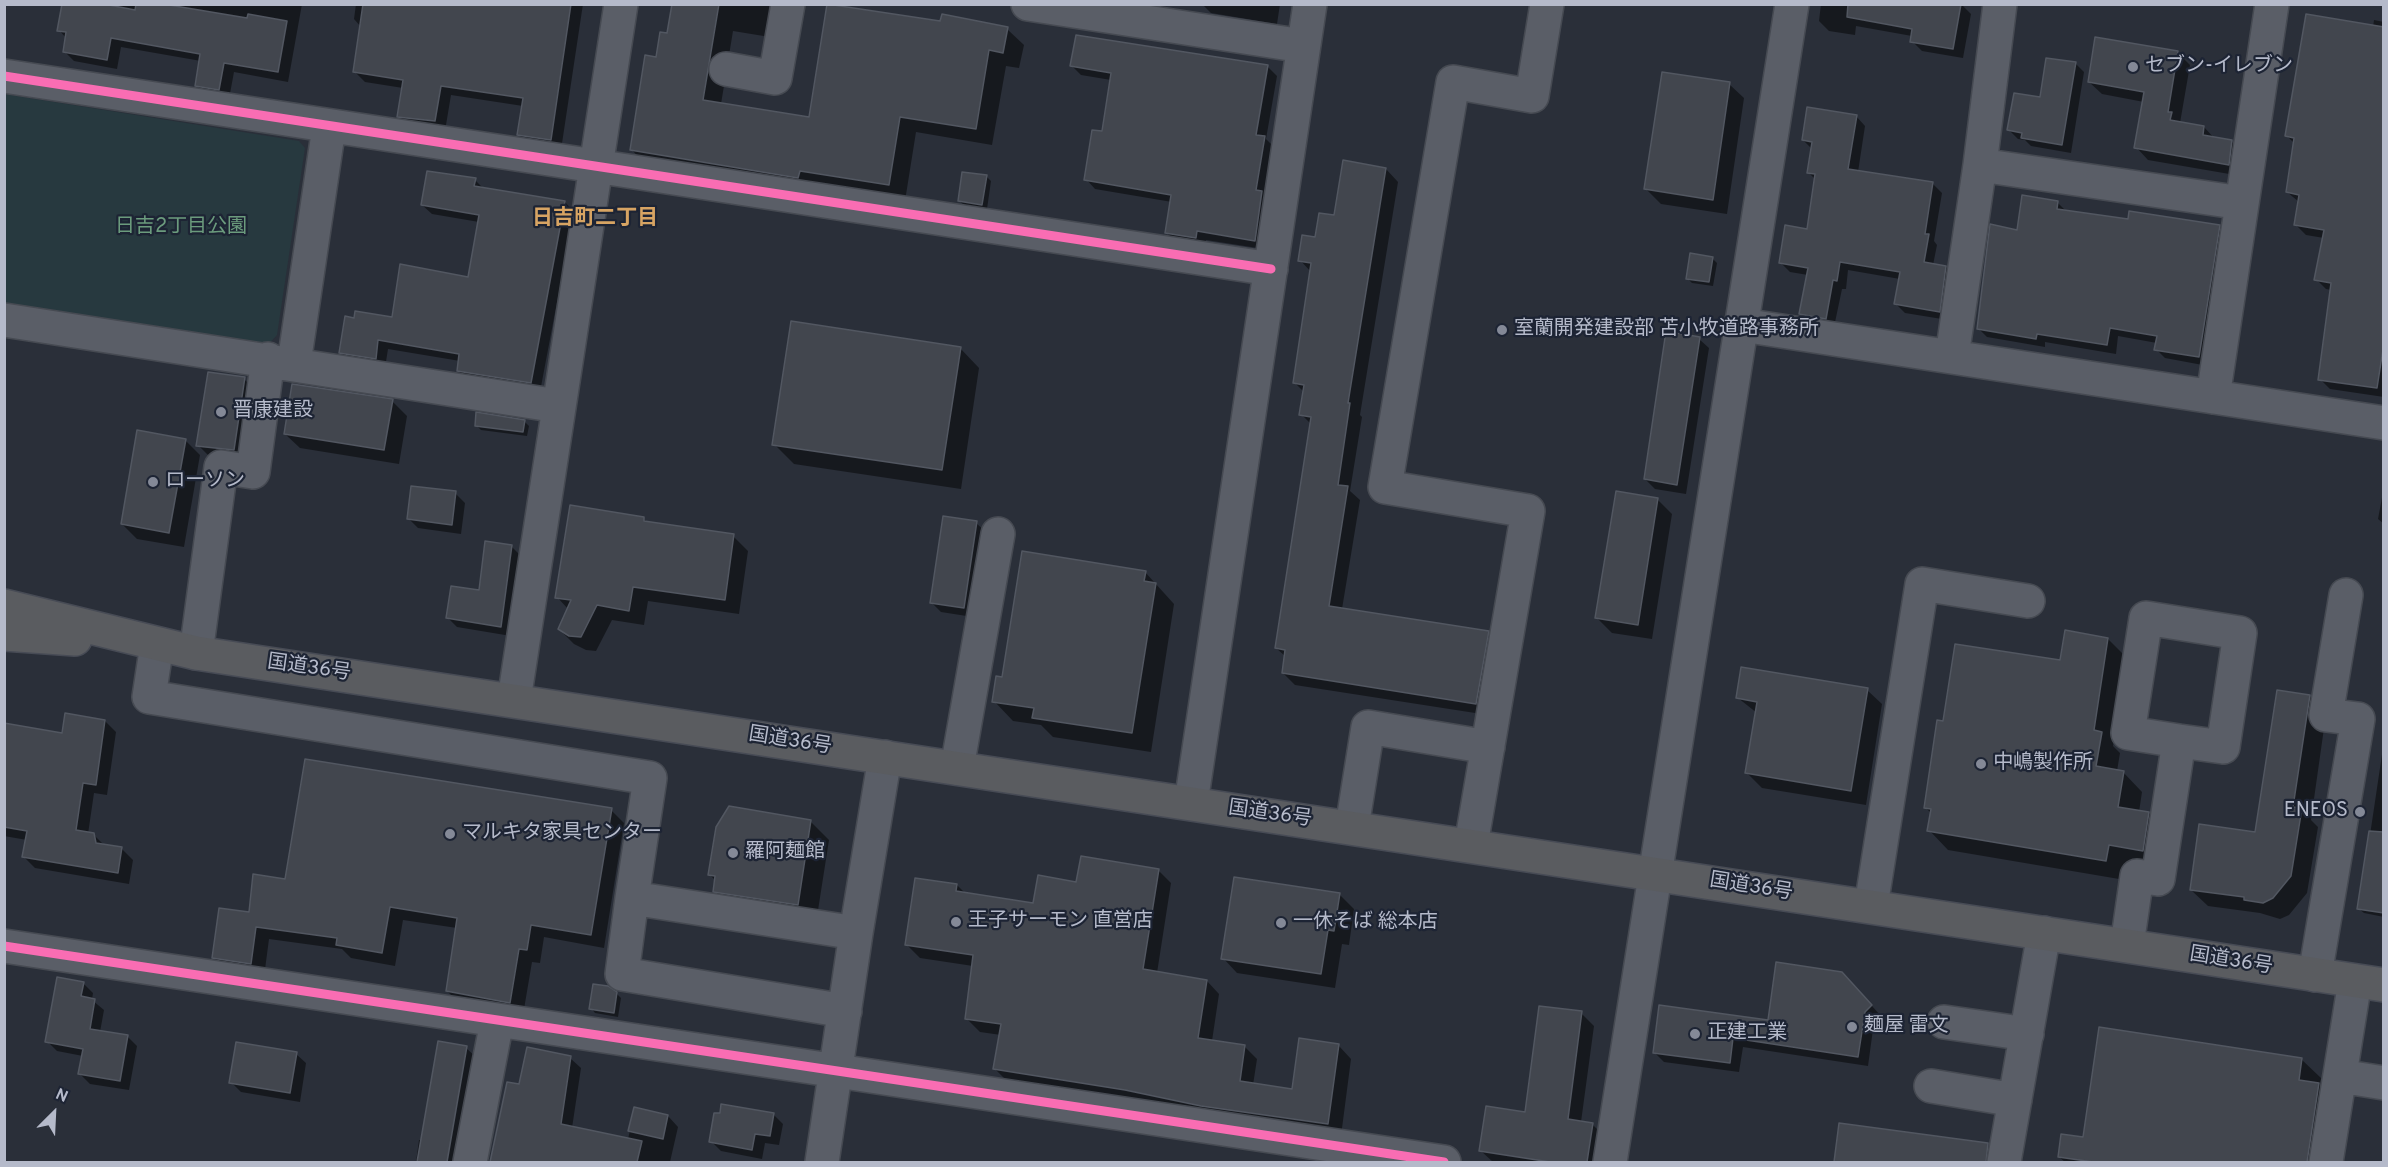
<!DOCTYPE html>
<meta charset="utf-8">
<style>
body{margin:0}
#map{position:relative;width:2388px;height:1167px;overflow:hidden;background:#2a2f39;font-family:Overpass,sans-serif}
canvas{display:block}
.frame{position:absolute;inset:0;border:6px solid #b5baca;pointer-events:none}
.north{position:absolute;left:24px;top:1083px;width:60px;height:60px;-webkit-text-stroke:4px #1d2434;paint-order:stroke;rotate:24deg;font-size:16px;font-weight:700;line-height:24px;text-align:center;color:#b5baca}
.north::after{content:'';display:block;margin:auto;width:21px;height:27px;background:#b5baca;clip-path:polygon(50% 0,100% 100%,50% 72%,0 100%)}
</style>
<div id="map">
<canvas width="2388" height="1167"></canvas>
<div class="frame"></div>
<div class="north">N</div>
</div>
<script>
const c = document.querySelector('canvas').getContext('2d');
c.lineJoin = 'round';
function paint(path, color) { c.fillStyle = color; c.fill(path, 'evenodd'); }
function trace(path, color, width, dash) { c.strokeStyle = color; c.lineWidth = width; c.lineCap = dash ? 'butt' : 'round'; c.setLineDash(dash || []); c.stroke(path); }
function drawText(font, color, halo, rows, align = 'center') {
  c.font = font + ' Overpass,"Noto Sans JP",sans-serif'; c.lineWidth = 4.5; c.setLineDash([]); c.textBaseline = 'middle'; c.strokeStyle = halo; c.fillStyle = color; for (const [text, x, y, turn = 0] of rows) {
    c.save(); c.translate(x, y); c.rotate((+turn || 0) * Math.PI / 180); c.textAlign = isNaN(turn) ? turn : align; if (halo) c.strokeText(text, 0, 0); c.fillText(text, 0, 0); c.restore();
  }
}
paint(new Path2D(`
 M4,94l295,47 6,7 -28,187 -11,12 -261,-42z`), '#27393f');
paint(new Path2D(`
 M63,4h239l-14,78 -54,-10 -5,27 -22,-3 -10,-11 4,-24 -80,-14 -4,22 -43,-8 -10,-10 2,-13 -7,-8z
 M356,4h227l-22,146 -32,-5 -10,-10 4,-29 -72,-11 -6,36 -36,-5 -10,-10 4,-28 -38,-6 -10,-10 6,-45 -7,-8z
 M673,4h119l-10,35 -49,-8 -12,73 89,15 19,-115 113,19 65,6 17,16 -5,23 -13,-2 -14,79 -76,-13 -11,69 -257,-34 -16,-17 25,-92 11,-23z
 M1202,4h78l-3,20 -66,-11z
 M1821,4h140l10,10 -8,44 -41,-7 -10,-10v-5l-56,-10 -1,9 -26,-4 -10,-10z
 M2374,20l10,2v375l-54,-8 -10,-10 11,-89 -5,-1 -10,-10 8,-41 -18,-3 -10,-10 3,-23 -12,-10 8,-48 -8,-8 86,-109z
 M2177,52l13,13 -10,58 24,4 11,12 17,3 12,12 -3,22 -93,-16 -12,-13 8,-45 -42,-8 -13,-12z
 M2075,63l9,9 -13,81 -40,-7 -6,-6 -7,-1 -9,-9z
 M1072,66h195l10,10 -11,63 8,8 -10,102 -58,-9 -1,7 -29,-5 -10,-10 6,-30 -77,-13 -9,-10 17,-46 8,-53 -30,-5z
 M1729,84l15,14 -17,116 -66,-10 -15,-15z
 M1856,116l9,10 -7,46 75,12 9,9 -8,48 3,4 -4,20 13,2 9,9 -7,44 -43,-7 -9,-9 4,-25 -52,-9 -2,19h-4l-8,38 -24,-4 -9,-9 7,-39 -18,-3 -9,-9 28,-33 7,-50 -7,-7 3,-24 -9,-9z
 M1386,169l12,13 -38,233 2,2 -12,74 10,9 -18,109 146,23 12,13 -12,70 -193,-30 -12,-12 3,-16 -10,-9 35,-224 -10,-10 3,-22 -10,-10 17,-110 -11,-12 35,-43z
 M986,176l5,5 -4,28 -23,-4 -5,-4z
 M475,180l9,9 81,13 9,10 -34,180 -72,-12 -10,-9 2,-10 -72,-12 -3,19 -34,-6 -10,-9 14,-34 38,-1 76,-40 10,-56 -47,-8 -10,-9z
 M2057,202l10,10 62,8 90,6 9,10 -20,130 -43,-8 -9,-9 1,-6 -39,-7 -2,18 -71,-12v5l-58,-10 -9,-9 40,-96z
 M1712,258l5,5 -4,23 -21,-3 -5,-5z
 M1699,339l10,9 -23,146 -31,-5 -10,-10z
 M960,348l19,20 -18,121 -167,-25 -20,-20z
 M244,379l10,10 -11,70 -35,-4 -10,-10z
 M392,401l15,15 -8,48 -99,-16 -15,-14z
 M524,421l5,5 -2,10 -46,-6 -5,-5z
 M185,440l15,15 -16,92 -47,-8 -15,-15z
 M2384,487v37l-6,-5z
 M455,493l10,10 -4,31 -43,-6 -10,-10z
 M1657,499l15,15 -20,125 -40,-6 -15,-15z
 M644,519l4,4 85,13 15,15 -9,63 -91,-13 -4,24 -32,-5 -16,31 -10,-1 -12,-6 -15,-15 9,-20 -11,-12z
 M976,523l10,9 -13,85 -32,-5 -10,-10z
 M511,546l10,10 -10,80 -54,-9 -10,-10 33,-25z
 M1145,572l29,32 -23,148 -98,-15 -12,-12 -28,-4 -19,-20 9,-23z
 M2108,639l19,19 -14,88 7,7 -3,18 6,1 19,20 -3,20 10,1 19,20 -6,36 -37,11 -177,-30 -19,-20 3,-16 -7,-7 20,-85z
 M1867,690l15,14 -16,101 -104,-17 -15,-15 10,-60 -19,-15z
 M2310,697l16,17 -15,106 7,7 -11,66 -18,22 -9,4 -20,-6 -52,-7 -17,-16 65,-57z
 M105,721l11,11 -9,63 -13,-2 -6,41 6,1 11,11 17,3 11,11 -4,24 -94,-16 -11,-11 3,-17 -23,-4v-111l59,10z
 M2384,741v176l-20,-4 -5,-4z
 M611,810l13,13 -20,125 -60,-11 -4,26 -8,-1 -9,53 -63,-11 -13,-13 10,-63 -54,-8 -8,46 -44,-8 -9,-9 -73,-10 -5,38 -37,-6 -13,-13 36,-44 37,-34z
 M810,821l19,19 -13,83 -83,-13 -19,-19 2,-10 -7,-7z
 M1158,870l13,13 -14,90 50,8 12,13 -7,47 32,5 13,13 -4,26 40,6 46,-45 12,13 -10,77 -333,-54 -13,-13 6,-34 -21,-3 -13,-13 6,-53 -53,-8 -13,-13 50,-60 9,9 69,10 42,-20z
 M1340,895l14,14 -5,36 -7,-1 -7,44 -98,-15 -14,-15z
 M83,983l10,10 -1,7 12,10 -4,22 27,4 10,10 -8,44 -39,-6 -10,-10 3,-18 -26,-5 -10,-10z
 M1852,984l29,32 -7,6 -6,44 -125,-19 -4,25 -75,-10 -10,-10 115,-31z
 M616,993l5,5 -3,19 -23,-4 -4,-5z
 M1581,1013l13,13 -13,96 11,2 13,13 -4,25h-108l-12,-11 45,-37z
 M466,1048l10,9 -18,105h-42l3,-22h3z
 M296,1054l10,9 -6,39 -59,-10 -10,-10z
 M570,1058l11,10 -9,60 56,11 7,-30 33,7 10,11 -8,35h-179l17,-78 12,2z
 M2301,1059l20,19 -1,8 17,18 -8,58h-264l-6,-5 25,-18z
 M773,1114l10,10 -4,21 -14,-2 -3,16 -41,-8 -10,-10z
 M1979,1143l9,10 -2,9h-150z`), '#0007');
const building = new Path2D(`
 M62,4h42l31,6 1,-6h27l84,14 1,-4 39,7 -9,51 -54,-9 -5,27 -24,-4 5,-32 -89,-16 -4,22 -44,-8 3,-20 -9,-1z
 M363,4h208l-20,136 -34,-5 6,-37 -82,-12 -6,35 -38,-4 6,-37 -50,-8z
 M672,4h47l-16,96 106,17 18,-113 113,17 2,-7 66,13 -5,26 -14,-3 -13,79 -76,-12 -11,68 -89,-14 -2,7 -168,-28 15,-95 11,2 4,-25 7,1z
 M1848,4h113l-8,45 -43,-7 2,-13 -65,-12z
 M2306,14l78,13v316l-7,45 -59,-8 13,-97 -17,-3 10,-50 -30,-5 5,-30 -13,-3 8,-54 -9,-2z
 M1076,35l192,30 -12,70 9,1 -9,54 6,1 -7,50 -58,-10 -1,7 -31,-5 6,-38 -87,-15 8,-50 10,1 9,-58 -41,-7z
 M2095,37l83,14 -10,61h4l-2,8 34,6 -1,9 29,5 -3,25 -95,-17 10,-56 -56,-10z
 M2046,58l30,4 -14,83 -41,-7 1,-5 -15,-3 7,-37 26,4z
 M1662,72l68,10 -17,118 -69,-11z
 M1807,107l50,8 -9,54 85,13 -8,52h4l-5,28 22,4 -6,46 -46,-8 6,-32 -60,-10 -3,19 -4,-1 -7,39 -27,-5 9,-46 -29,-5 6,-38 22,4 8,-55 -8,-1 5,-31 -10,-2z
 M1343,160l43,8 -38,235h2l-12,82 10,1 -19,120 160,25 -13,73 -194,-31 3,-23 -10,-2 36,-231 -12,-2 5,-30 -11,-2 18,-120 -13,-2 4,-26 13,2 4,-24 15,2z
 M427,171l49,7 -2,8 91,15 -34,182 -74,-12 2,-17 -81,-14 -2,19 -37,-6 6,-37 9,2 1,-7 37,6 8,-53 68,13 11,-62 -58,-10z
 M962,172l25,3 -5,30 -24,-4z
 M2022,195l36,6 -1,8 71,10 1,-8 91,14 -21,132 -45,-7 3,-14 -47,-8 -3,17 -70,-11 -1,5 -59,-10 13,-105 27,6z
 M1690,253l23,4 -4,25 -23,-3z
 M791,321l170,26 -19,123 -170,-25z
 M1666,331l34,6 -23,148 -33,-6z
 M208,372l37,5 -11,73 -38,-4z
 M292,384l101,15 -9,51 -100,-16z
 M476,412l49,8 -2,12 -48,-6z
 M137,430l49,9 -17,94 -48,-9z
 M411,486l45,5 -4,34 -45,-6z
 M1616,491l42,7 -20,127 -43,-7z
 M570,505l74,12v4l90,13 -9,66 -92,-13 -4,24 -32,-6 -16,32 -12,-1 -11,-7 13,-29 -16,-2z
 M943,516l34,5 -13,87 -34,-5z
 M485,541l27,4 -11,82 -55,-9 5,-32 28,4z
 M1022,551l124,20 -2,10 12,2 -24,150 -100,-15 2,-10 -42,-6 4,-26 6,1z
 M2065,630l43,8 -14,92 8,2 -6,34 28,5 -6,36 31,5 -6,39 -34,-6 -3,16 -179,-30 4,-22 -7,-1 13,-88 6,1 12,-77 105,16z
 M1741,667l127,21 -17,103 -106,-18 12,-71 -21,-4z
 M2277,690l33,5 -17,112 9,1 -11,68 -18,22 -10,5 -19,-3v-3l-54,-7 9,-66 56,8z
 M65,713l40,7 -9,65 -13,-2 -7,47 18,3 2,10 26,4 -4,26 -96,-16 5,-26 -23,-4v-104l58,10z
 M305,759l307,49 -21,127 -60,-10 -4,25 -8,-1 -9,54 -64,-12 11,-73 -67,-11 -8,46 -46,-8 1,-7 -81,-11 -5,37 -39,-6 7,-50 30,4 4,-38 32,5z
 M729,806l82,14 -13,85 -85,-13 2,-16 -7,-1 8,-48z
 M2369,831l15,1v81l-27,-4z
 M1081,856l78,13 -16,100 64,11 -9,58 47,7 -5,36 52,8 7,-51 40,6 -11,80 -127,-18 -76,-16 -132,-21 8,-45 -36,-5 8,-64 -68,-10 10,-67 42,6 -1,7 77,12 5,-28 38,7z
 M1234,877l106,16 -6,38 -6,-1 -7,44 -100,-15z
 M1776,962l66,10 30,33 -7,7 -7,45 -125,-19 -3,25 -77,-10 6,-48 109,15z
 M57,977l27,5 -3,14 14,3 -5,30 38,6 -8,46 -42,-7 5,-25 -38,-7z
 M593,984l15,2 9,6 -3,21 -25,-4z
 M1539,1006l43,5 -14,108 25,4 -6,39h-37l-71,-11 7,-45 39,6z
 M2099,1027l203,31 -3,22 20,3 -12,79h-214l-35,-5 3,-23 22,3z
 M438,1041l29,5 -20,116h-30z
 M236,1042l61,10 -7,41 -61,-10z
 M527,1047l44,9 -10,68 81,17 -5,21h-147l17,-80 12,2z
 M721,1104l53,9 -4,23 -15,-2 -3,16 -43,-8 5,-29h6z
 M634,1107l34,8 -5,24 -35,-8z
 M1839,1123l149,20 -2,19h-152z`);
paint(building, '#42464e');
trace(building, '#525761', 1.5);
const minor = new Path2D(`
 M1028,4l275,42
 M726,69l49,9 13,-74
 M4,76l1267,193
 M1980,165l262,38
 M4,320l554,86
 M1742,325l642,98
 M1952,356l28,-191 20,-161
 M294,363l35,-236
 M2213,397l59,-393
 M157,644l-8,53 501,81 -18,120 224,35
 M196,653l25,-186 32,5 15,-113
 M514,700l107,-696
 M957,768l41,-234
 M1191,803l119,-799
 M1352,827l16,-100 120,20
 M1471,845l57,-334 -143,-24 68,-405 79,14 15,-92
 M632,898l-10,76 223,37
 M1871,906l51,-322 106,17
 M2127,945l10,-69 21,3 21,-138 -51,-8 18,-115 94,15 -17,114 -44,-6
 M4,946l1440,216
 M2315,975l43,-256 -32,-4 20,-120
 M1944,1022l83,12
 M2340,1076l44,7
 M1931,1086l84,14
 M470,1162l27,-141
 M822,1162l34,-229 29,-176
 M1610,1162l182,-1158
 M2004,1162l40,-229
 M2326,1162l29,-181`);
const highway = new Path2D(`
 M4,606l192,47 2188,332
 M4,634l71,5`);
trace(minor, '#464a52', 36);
trace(highway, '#474b55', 36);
trace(minor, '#5a5e67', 33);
trace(highway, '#5a5c60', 33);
trace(new Path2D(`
 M4,76l1267,193
 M4,946l1440,216`), '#f96db3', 9);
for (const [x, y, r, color] of [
 [2133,67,6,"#848997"],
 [1502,330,6,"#848997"],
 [221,412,6,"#848997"],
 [153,482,6,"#848997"],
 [1981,764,6,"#848997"],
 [2360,812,6,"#848997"],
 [450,834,6,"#848997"],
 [733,853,6,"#848997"],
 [956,922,6,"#848997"],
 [1281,923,6,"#848997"],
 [1852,1027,6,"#848997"],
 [1695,1034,6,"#848997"]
]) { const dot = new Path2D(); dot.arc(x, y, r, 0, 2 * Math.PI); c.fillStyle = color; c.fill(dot); trace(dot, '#1d2434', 2); }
drawText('20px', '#b5baca', '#1d2434', [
 ["セブン-イレブン",2145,67],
 ["室蘭開発建設部 苫小牧道路事務所",1514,330],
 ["晋康建設",233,412],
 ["ローソン",165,482],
 ["中嶋製作所",1993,764],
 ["ENEOS",2348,812,"right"],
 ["マルキタ家具センター",462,834],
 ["羅阿麺館",745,853],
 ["王子サーモン 直営店",968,922],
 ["一休そば 総本店",1293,923],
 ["麺屋 雷文",1864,1027],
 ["正建工業",1707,1034]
], 'left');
drawText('20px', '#6b9b7d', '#1d2434', [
 ["日吉2丁目公園",181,228]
]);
drawText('20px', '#b5baca', '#1d2434', [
 ["国道36号",309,669,8],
 ["国道36号",790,742,9],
 ["国道36号",1270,815,8],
 ["国道36号",1751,888,9],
 ["国道36号",2231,962,9]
]);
drawText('bold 21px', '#d7a463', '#1d2434', [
 ["日吉町二丁目",595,220]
]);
</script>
